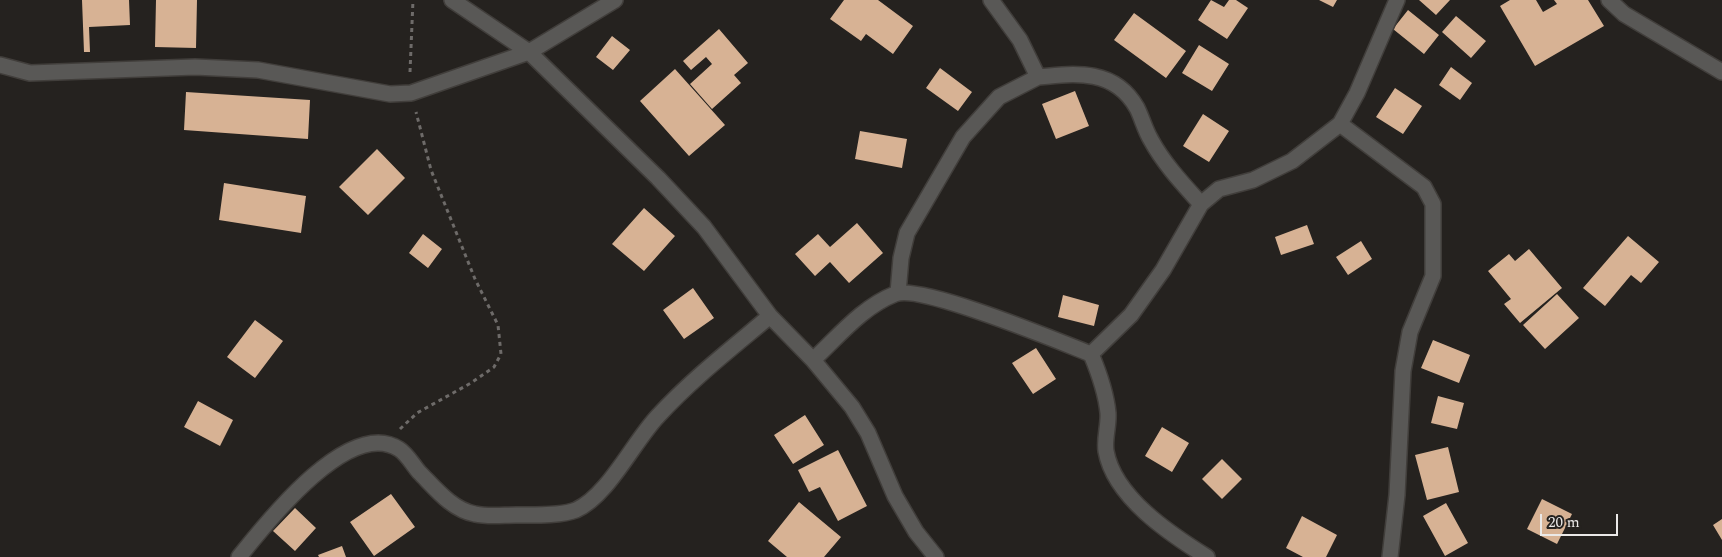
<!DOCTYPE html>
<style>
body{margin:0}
#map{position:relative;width:1722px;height:557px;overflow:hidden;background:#25221f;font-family:Spectral,serif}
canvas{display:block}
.scale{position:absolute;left:1540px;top:514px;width:78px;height:22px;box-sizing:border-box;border:2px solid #ebe9e8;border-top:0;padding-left:6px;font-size:15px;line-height:18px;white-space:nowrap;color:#ebe9e8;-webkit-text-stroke:4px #25221f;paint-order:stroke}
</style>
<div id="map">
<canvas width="1722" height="557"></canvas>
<div class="scale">20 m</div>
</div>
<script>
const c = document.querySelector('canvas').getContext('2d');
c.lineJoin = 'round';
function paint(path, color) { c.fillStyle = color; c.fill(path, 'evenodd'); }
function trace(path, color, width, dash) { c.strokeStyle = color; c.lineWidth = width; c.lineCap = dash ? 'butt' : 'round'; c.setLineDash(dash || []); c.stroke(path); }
paint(new Path2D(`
 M82,0h47l1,25 -41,2 1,25h-6z
 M156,0h41l-1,48 -41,-1z
 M844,0h34l35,26 -20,28 -27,-20 -5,7 -31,-22z
 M1211,0l13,7 5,-7h7l12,8 -21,31 -29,-19z
 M1319,0h18l-4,7z
 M1419,0h31l-14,15z
 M1510,0h26l7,12 14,-8 -3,-4h34l16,26 -69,40 -35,-60z
 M1408,10l31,25 -15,19 -31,-25z
 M1134,13l52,38 -20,27 -52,-38z
 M1456,16l30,25 -15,17 -29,-26z
 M719,29l29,34 -14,12 7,8 -29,26 -22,-25 22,-20 -6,-7 -15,13 -8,-9z
 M612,36l18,14 -17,20 -17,-13z
 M1199,45l30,19 -17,27 -30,-18z
 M1451,67l21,16 -12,17 -21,-15z
 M940,68l32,24 -14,19 -32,-23z
 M675,69l50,56 -36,31 -49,-55z
 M1395,88l27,18 -19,28 -27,-17z
 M1075,91l14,35 -33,13 -14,-35z
 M186,92l124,8 -2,39 -124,-9z
 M1203,114l26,17 -20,31 -26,-16z
 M860,131l47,8 -5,29 -47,-9z
 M377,149l28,29 -37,37 -29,-28z
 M224,183l82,13 -5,37 -82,-13z
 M644,208l31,28 -31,35 -32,-27z
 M857,223l26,30 -34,30 -19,-21 -15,14 -20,-22 23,-20 12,13z
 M1307,225l7,19 -33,11 -6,-18z
 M423,234l19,15 -14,19 -19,-15z
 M1628,236l31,26 -18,21 -10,-8 -26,31 -22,-18z
 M1361,241l11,18 -24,16 -12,-18z
 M1529,249l33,39 -42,35 -16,-19 7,-5 -23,-28 21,-17 6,7z
 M693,288l21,30 -30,21 -21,-29z
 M1557,294l22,24 -34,31 -22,-24z
 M1063,295l36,10 -5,21 -36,-9z
 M255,320l28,21 -28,37 -28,-21z
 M1433,340l37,15 -11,28 -38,-15z
 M1036,348l20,31 -23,15 -21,-31z
 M1438,396l26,7 -7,26 -26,-6z
 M198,401l35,19 -13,26 -36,-19z
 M805,415l19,30 -31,19 -19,-29z
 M1162,427l27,16 -17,29 -27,-16z
 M1448,447l11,45 -32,8 -12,-45z
 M838,450l29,56 -29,15 -18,-34 -11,5 -11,-22z
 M1222,459l20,20 -20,20 -20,-20z
 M391,494l24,33 -41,29 -24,-34z
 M1542,499l30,15 -15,30 -30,-15z
 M799,502l42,35 -17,20h-37l-19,-16z
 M1446,503l22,40 -23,13 -22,-40z
 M295,508l21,20 -21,23 -22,-20z
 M1302,516l35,19 -11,22h-23l-17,-9z
 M1722,519v21l-9,-15z
 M342,546l4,11h-27l-1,-2z`), '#d7b294');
const street = new Path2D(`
 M452,0l77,52 129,126 46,49 66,89 43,44 39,47 16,26 27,63 21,36 20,25
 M1609,0l15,14 98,58
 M0,65l30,8 165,-6 63,3 132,24 21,-1 118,-41 86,-52
 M1038,77c39,-4 77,-8 99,31 5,10 8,22 14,32 13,24 32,44 50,64
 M1340,124l84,63 9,17v72l-23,56 -7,39 -6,124 -7,62
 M898,293l3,-35 6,-25 56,-96 36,-40 39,-20 -18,-37 -29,-40
 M813,360c25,-23 49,-53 82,-66 26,-10 165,48 196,60
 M239,557c28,-35 110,-140 160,-108 8,5 14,16 20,23 16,16 33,38 56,42 13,3 28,1 41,1 17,0 45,1 60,-5 32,-14 58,-69 82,-94 34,-37 74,-68 112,-100
 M1207,557c-37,-23 -93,-60 -101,-106 -2,-12 3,-26 2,-38 -2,-21 -9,-40 -17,-59l40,-39 32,-45 38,-66 18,-15 34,-9 39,-19 48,-37 17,-31 40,-93`);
trace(street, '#413e3b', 18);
trace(new Path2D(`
 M410,72l3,-72
 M400,429l17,-16 54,-30 23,-16 7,-13 -3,-29 -23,-46 -44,-109 -15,-58`), '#6e6b69', 3, [4, 4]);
trace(street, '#595856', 15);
</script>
